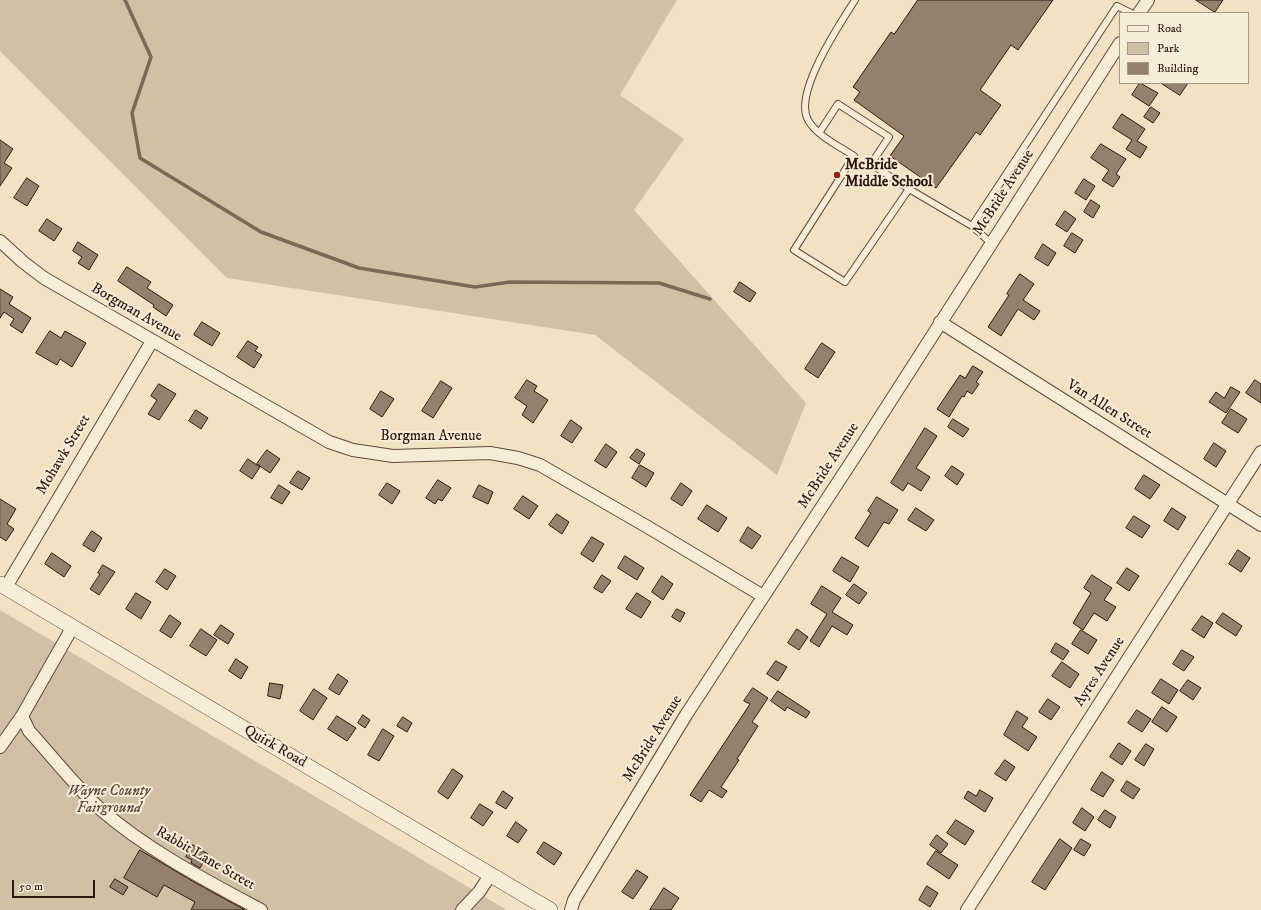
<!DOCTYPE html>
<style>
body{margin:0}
#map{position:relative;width:1261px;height:910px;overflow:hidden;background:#f1e2c3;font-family:"IM FELL DW Pica",serif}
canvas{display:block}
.legend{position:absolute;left:1119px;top:12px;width:130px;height:72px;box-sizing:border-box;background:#f6ecd8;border:1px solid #a69788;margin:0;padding:5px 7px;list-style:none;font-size:12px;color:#2e1810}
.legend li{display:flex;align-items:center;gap:8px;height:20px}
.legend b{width:20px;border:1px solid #a69788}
.scale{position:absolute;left:12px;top:880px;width:83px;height:18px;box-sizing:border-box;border:2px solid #2e1810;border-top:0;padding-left:5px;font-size:12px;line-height:14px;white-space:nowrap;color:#2e1810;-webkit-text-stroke:3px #f6ecd8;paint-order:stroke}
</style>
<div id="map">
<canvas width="1261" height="910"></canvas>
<ul class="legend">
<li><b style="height:5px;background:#f6ecd8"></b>Road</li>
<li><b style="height:11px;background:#d0c0a5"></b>Park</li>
<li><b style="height:11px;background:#93816d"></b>Building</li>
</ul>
<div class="scale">50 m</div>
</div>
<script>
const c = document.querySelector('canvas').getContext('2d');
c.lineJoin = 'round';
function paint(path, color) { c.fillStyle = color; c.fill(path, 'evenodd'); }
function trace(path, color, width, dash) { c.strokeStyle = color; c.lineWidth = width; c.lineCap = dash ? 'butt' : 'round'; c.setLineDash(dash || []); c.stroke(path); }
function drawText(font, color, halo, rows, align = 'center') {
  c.font = font + ' "IM FELL DW Pica",serif'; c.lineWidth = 4; c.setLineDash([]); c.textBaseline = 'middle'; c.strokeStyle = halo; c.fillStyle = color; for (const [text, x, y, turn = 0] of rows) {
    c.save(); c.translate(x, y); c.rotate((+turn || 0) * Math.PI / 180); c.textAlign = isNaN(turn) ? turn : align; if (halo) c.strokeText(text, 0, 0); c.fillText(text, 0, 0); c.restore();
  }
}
paint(new Path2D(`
 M0,0h677l-57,95 64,44 -50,71 172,193 -29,72 -182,-140 -368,-57 -227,-227z
 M0,610l507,300h-507z`), '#d0c0a5');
trace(new Path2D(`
 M125,0l26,57 -19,56 8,45 121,74 98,36 116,19 35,-5 149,1 51,16`), '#7b6857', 3.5);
const building = new Path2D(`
 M918,0h135l-35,50 -7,-5 -31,45 21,15 -21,30 -4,-3 -40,56 -46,-32 14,-20 -50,-36 6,-8 -7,-5 38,-55 3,2z
 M1196,0h27l-8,12z
 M1140,83l18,10 -9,13 -17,-11z
 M1161,83h27l-8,12z
 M1151,107l9,6 -7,10 -9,-6z
 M1122,114l23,15 -8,12 10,6 -7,11 -14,-9 6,-9 -19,-12z
 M0,140l13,9 -9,14 8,5 -12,18z
 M1101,144l25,15 -10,15 4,3 -7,10 -11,-7 7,-10 -18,-12z
 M27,178l12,8 -12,20 -13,-8z
 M1084,179l11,7 -9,14 -11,-7z
 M1091,200l9,6 -7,12 -9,-6z
 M1065,211l11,8 -9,13 -11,-7z
 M47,219l15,10 -8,12 -15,-10z
 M1072,233l11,7 -8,13 -11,-7z
 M78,242l20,13 -9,15 -11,-7 4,-6 -9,-6z
 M1043,244l13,9 -8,13 -13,-8z
 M127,267l24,15 -4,6 26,17 -7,11 -13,-9 1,-2 -36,-24z
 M1020,274l14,10 -11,16 17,11 -6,9 -16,-11 -17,27 -13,-9 21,-32 -2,-1z
 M740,282l16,11 -6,9 -16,-10z
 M0,289l13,8 -4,7 22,14 -9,15 -12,-8 4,-6 -10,-7 -4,6z
 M202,322l18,11 -8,13 -18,-11z
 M50,331l11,7 4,-7 21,12 -14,24 -12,-8 -3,6 -21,-12z
 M248,341l10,6 -3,4 7,4 -8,13 -17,-11z
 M822,343l13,9 -17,26 -13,-9z
 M973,366l10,6 -7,10 3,2 -7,10 -5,-3 -3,6 -2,-1 -13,21 -12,-8 23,-34 5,3z
 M527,380l10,6 -3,5 14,9 -15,23 -11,-8 5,-9 -12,-8z
 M1255,380l6,4v19l-15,-10z
 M441,381l11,7 -19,30 -11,-7z
 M159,384l17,10 -17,26 -11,-6 9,-14 -6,-4z
 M1231,387l9,5 -14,21 -17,-11 7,-10 8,6z
 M381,391l13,8 -12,18 -12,-8z
 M1231,409l16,10 -9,14 -16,-10z
 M196,410l12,8 -7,11 -12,-8z
 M953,419l16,10 -6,8 -15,-10z
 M571,420l11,8 -10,15 -11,-7z
 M925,428l12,8 -21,32 14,9 -9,14 -13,-8 -5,8 -12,-8z
 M1214,443l12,8 -10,16 -12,-8z
 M606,444l11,8 -11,16 -11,-7z
 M637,449l8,5 -6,10 -9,-6z
 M267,450l13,9 -10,14 -13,-9z
 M248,459l12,8 -8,12 -12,-8z
 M640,465l14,8 -8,14 -14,-9z
 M952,466l12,8 -7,11 -12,-9z
 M298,471l12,7 -8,12 -12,-7z
 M1144,475l16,10 -10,14 -15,-10z
 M438,480l13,8 -9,13 -4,-2 -3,5 -9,-6z
 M387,483l13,8 -8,13 -13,-9z
 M681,483l11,8 -10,15 -11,-7z
 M279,485l11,7 -8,12 -11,-6z
 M479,485l14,7 -5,12 -15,-7z
 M523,496l15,10 -9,13 -15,-10z
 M877,497l21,13 -9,14 -5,-2 -16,25 -13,-9 16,-25 -3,-2z
 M0,499l16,10 -9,15 7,5 -8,12 -6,-4z
 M707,505l20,13 -9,14 -20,-13z
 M916,508l18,12 -8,11 -18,-11z
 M1172,508l14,9 -8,13 -14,-9z
 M557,514l12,8 -7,12 -13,-9z
 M1134,516l16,10 -8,12 -16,-10z
 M748,527l13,9 -9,13 -12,-8z
 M92,531l10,7 -8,14 -11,-7z
 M592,537l12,7 -11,18 -12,-8z
 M1238,550l12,8 -9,14 -12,-8z
 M52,553l19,13 -7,11 -19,-13z
 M625,556l19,12 -7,12 -19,-12z
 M842,557l17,10 -9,15 -17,-11z
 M103,565l12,7 -16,23 -9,-6 10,-15 -2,-1z
 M1127,568l12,8 -10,15 -12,-8z
 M165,569l11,7 -9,14 -11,-8z
 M602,575l9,6 -9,12 -8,-5z
 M1092,575l20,13 -8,12 12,7 -9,14 -13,-8 -11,17 -10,-7 18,-30 -7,-5z
 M662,576l11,8 -10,16 -11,-8z
 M854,584l13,9 -8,11 -13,-9z
 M822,586l19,12 -9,14 21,13 -6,10 -15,-9 -13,21 -9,-6 17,-27 -16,-10z
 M136,593l15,9 -10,17 -15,-10z
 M637,593l14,9 -10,16 -15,-9z
 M677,609l8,4 -5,9 -8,-5z
 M1223,613l19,13 -6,10 -20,-13z
 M170,615l11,8 -10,15 -11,-7z
 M1202,616l11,7 -9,15 -12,-8z
 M221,625l13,9 -6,10 -14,-9z
 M201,629l16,11 -11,16 -16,-10z
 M797,629l11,8 -9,13 -11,-7z
 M1081,630l16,10 -9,14 -16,-10z
 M1056,643l13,8 -6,9 -12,-8z
 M1182,650l12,7 -10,14 -11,-7z
 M236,659l12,8 -7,12 -12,-8z
 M776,661l11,6 -9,14 -11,-7z
 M1062,662l17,12 -9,14 -18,-12z
 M338,674l10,7 -9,14 -10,-6z
 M1161,679l17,11 -9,14 -17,-11z
 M1188,680l13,8 -8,12 -13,-9z
 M270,683l13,2 -3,14 -12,-3z
 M753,688l15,10 -16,24 6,4 -21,33 2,1 -18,27 6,4 -5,7 -13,-8 -8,12 -11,-7 60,-91 -6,-3z
 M314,689l13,9 -14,22 -13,-9z
 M778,691l32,21 -4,6 -19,-11 -2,4 -14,-10z
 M1048,699l12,8 -9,13 -12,-8z
 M1162,707l15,10 -10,15 -15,-10z
 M1137,710l14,9 -9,13 -14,-9z
 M1017,711l11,7 -6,9 15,10 -9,14 -24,-16z
 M363,715l7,5 -5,8 -7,-5z
 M337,716l19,12 -9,13 -19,-12z
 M403,717l9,6 -5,9 -10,-6z
 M383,729l11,7 -15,25 -11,-6z
 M1119,743l12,8 -9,14 -12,-8z
 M1146,744l8,5 -10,17 -9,-6z
 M1005,760l10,7 -9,14 -11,-7z
 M453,769l10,7 -15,23 -10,-7z
 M1102,772l12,8 -11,17 -12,-7z
 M1127,781l13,8 -7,10 -12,-8z
 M980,790l13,8 -8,14 -21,-14 4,-7 8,5z
 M503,791l10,7 -7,11 -10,-6z
 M480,804l13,8 -10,14 -12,-8z
 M1082,808l12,9 -9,14 -12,-8z
 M1105,810l11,7 -6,11 -12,-8z
 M956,820l18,11 -9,14 -18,-12z
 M516,822l11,8 -9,13 -11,-7z
 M937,835l11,9 -7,9 -11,-8z
 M1060,839l12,9 -27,42 -13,-8z
 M1081,839l10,6 -7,11 -10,-6z
 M544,842l18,11 -8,12 -17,-12z
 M193,845l15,9 -8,14 -9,-5 1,-3 -6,-3z
 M140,850l54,32 51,28h-54l4,-8 -31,-17 -7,12 -33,-19z
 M936,851l22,14 -9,14 -22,-15z
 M637,870l11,7 -15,22 -11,-7z
 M115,879l13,8 -5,8 -13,-8z
 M927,886l11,7 -8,14 -11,-7z
 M664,888l15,10 -8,12h-21z`);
paint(building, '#93816d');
trace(building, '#2e1810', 1);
const service = new Path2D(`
 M855,0c-15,24 -62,93 -47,120 9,16 31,26 46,36l-60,94 51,32 64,-93 63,37
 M819,133l19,-29 51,33 -18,27 38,25
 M991,243l-19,-17 145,-220 14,7`);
const minor = new Path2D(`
 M1139,13l9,-13
 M0,241l23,21 21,16 285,164 24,8 40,6 97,-3 28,5 22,7 106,61 117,70
 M940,322l321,203
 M6,587l146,-246
 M72,628l-50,88 7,15c22,24 46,55 70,77 48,42 106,72 162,102
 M0,747l22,-31
 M462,910l17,-18 12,-18
 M571,910l3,-10 112,-185 175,-268 259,-404
 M967,910l294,-458`);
const tertiary = new Path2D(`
 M0,584l550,326`);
trace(service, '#5f4a3d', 8);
trace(minor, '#5f4a3d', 14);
trace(tertiary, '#5f4a3d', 16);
trace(service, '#f6ecd8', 6);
trace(minor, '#f6ecd8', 12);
trace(tertiary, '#f6ecd8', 15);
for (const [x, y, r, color] of [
 [837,175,4,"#8f2418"]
]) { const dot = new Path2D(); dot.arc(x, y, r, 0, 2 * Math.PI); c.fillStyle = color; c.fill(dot); trace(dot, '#f6ecd8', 1.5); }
drawText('bold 15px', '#2e1810', '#f6ecd8', [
 ["McBride",845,166],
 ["Middle School",845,183]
], 'left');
drawText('15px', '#2e1810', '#f6ecd8', [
 ["McBride Avenue",1004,193,-57],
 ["Borgman Avenue",136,313,30],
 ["Van Allen Street",1109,410,32],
 ["Borgman Avenue",431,437],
 ["Mohawk Street",64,455,-59],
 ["McBride Avenue",829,466,-57],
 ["Ayres Avenue",1100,672,-57],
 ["McBride Avenue",653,739,-58],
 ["Quirk Road",275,747,30],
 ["Rabbit Lane Street",205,859,30]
]);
drawText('italic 15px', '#5f4a3d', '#f6ecd8', [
 ["Wayne County",109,792],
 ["Fairground",109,809]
]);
</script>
